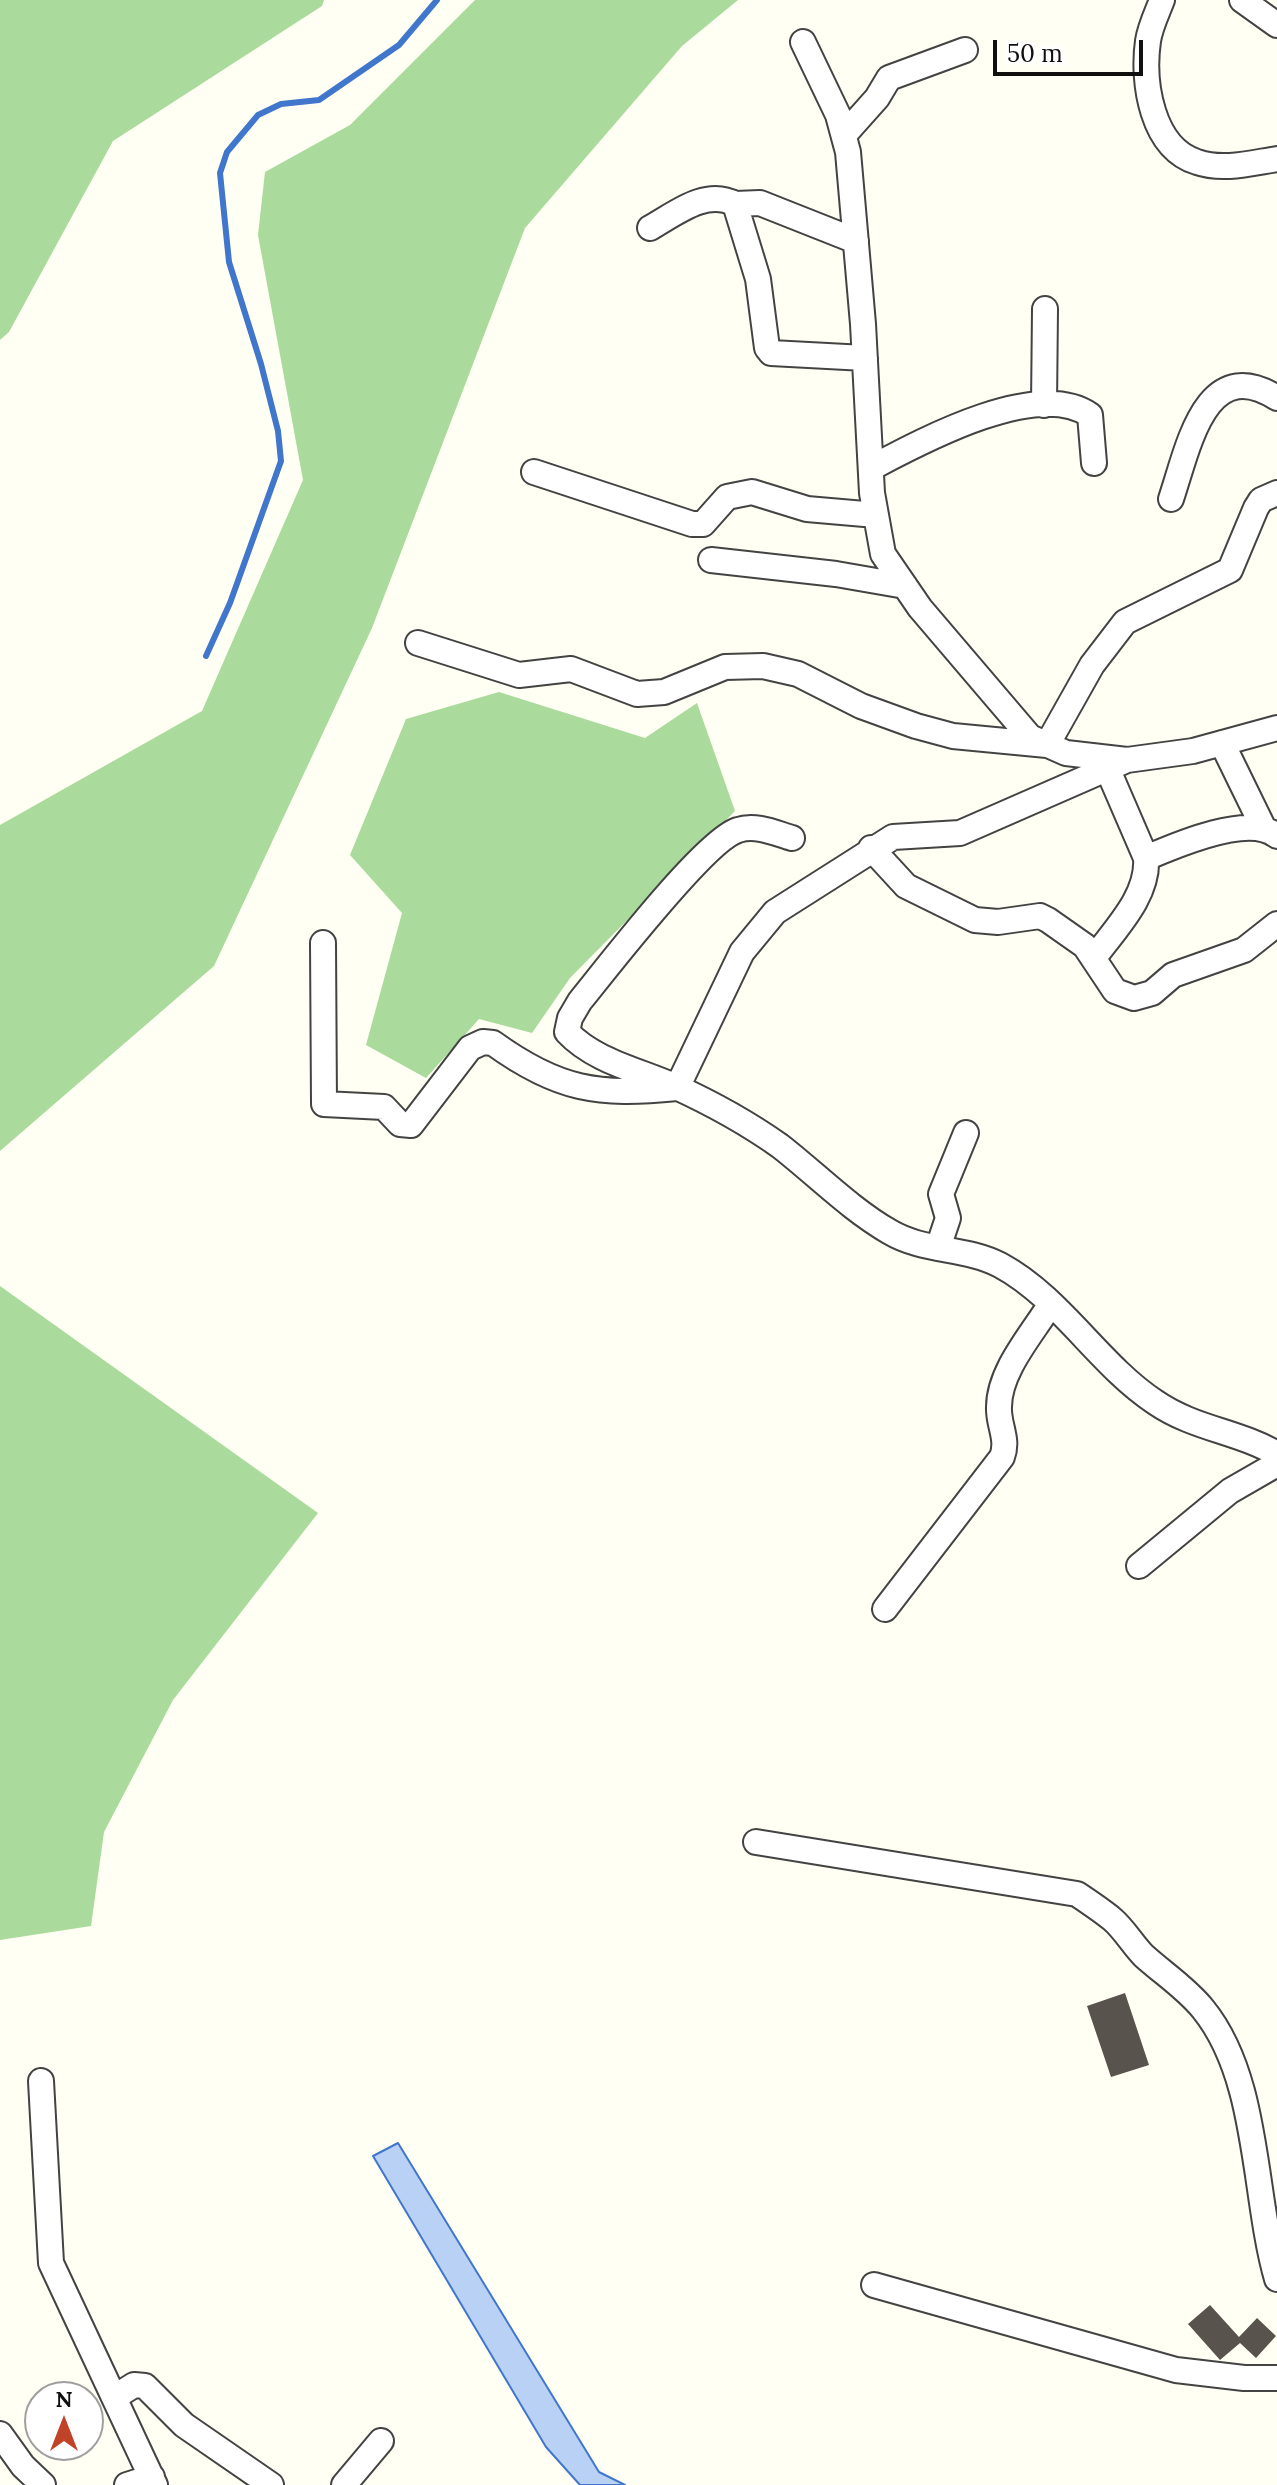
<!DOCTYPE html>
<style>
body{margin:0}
#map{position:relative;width:1277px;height:2485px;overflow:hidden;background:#fffff3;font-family:Lora,serif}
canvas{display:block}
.north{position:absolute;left:24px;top:2381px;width:80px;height:80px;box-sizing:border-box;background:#fff;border:2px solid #9f9f9f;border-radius:50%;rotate:0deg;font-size:22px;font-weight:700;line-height:32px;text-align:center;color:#101010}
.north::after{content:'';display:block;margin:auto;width:28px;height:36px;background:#bf4229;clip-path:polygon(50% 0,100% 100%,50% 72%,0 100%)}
.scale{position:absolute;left:993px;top:40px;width:150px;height:36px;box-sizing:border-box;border:4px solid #101010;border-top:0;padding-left:10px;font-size:24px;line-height:28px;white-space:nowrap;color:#101010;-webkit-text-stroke:6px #fff;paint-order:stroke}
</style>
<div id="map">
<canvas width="1277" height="2485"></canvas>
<div class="north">N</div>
<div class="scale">50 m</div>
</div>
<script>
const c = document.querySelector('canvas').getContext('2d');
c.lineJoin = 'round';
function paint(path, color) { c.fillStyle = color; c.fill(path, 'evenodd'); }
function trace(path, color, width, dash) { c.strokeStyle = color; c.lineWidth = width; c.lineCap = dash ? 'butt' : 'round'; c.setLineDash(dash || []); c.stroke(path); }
paint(new Path2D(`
 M0,0h324l-2,6 -209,135 -104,191 -9,8z
 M475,0h263l-56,46 -157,182 -153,400 -158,338 -214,185v-326l202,-114 101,-231 -45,-245 7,-63 85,-47z
 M499,692l146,46 52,-35 38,108 -165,167 -38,55 -53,-14 -53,59 -60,-33 36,-132 -52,-58 56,-136z
 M0,1286l318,227 -145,187 -69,132 -13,94 -91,14z`), '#aada9c');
const water = new Path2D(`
 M398,2143l201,329 26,13h-45l-34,-38 -173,-291z`);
paint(water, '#b8d1f5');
trace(water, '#4076cb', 2);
trace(new Path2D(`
 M206,656l24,-53 51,-142 -3,-30 -17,-67 -32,-102 -9,-89 7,-21 31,-37 23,-11 38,-4 80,-55 38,-45`), '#4076cb', 6);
paint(new Path2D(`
 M1125,1993l24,72 -38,12 -24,-71z
 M1210,2305l29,32 18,-19 19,18 -20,22 -16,-15 -20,17 -32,-36z`), '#58534c');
const minor = new Path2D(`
 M1162,0c-5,13 -12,27 -14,41 -6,42 4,107 49,121 26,9 54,1 80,-3
 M1242,0l35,25
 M803,42l35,73 10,37 15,172 9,169 11,61 37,54 110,129 36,16 61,7 66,-9 84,-23
 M844,135l33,-37 12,-20 76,-28
 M735,204l25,-1 96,38
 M650,228c25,-14 56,-40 85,-24l23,75 9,69 4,5 94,5
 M1044,405l1,-96
 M871,468c49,-26 166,-90 219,-53l4,48
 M534,472l158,52h11l24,-27 25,-5 55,17 69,6
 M1171,499c17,-50 34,-147 106,-101
 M711,560l125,14 69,12
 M418,643l101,32 52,-6 66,25 27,-2 61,-25 38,-1 35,8 63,32 55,20 37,10 94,9 45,-80 33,-43 105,-52 26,-62 5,-8 16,-7
 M1222,743l41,84
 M792,838c-17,-5 -36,-14 -54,-8 -33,10 -131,138 -158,171l-10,17 -3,14c27,29 71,38 107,54 35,16 75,38 106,60 36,28 70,63 110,86 34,20 75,15 110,33 61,33 98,99 155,137 39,27 83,29 122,52
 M871,848l35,38 69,34 23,2 42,-6 8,4 37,26 30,45 19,7 18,-5 21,-18 71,-25 33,-26
 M1146,858c30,-13 103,-45 131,-22
 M323,943l1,161 60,3 16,17 11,1 59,-77 13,-6 10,1c65,47 105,53 184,45l65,-136 33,-40 118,-75 67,-4 167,-73
 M1094,958c21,-29 55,-62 52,-100l-38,-88
 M938,1248l10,-30 -7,-24 25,-61
 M1139,1566l91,-75 47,-27
 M885,1609l117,-152c7,-18 -4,-32 -3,-50 0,-36 33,-73 51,-102
 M756,1842l321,52c12,8 24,16 35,25 12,10 21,26 32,37 20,18 42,32 59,53 57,70 50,187 74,270
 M41,2081l10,182 104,222
 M874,2285l302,85 68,8h33
 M115,2397l19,-12 11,1 39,39 87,60
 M0,2434l23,32 20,19
 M127,2485l25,-8
 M344,2485l37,-44`);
trace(minor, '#434343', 28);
trace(minor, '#fff', 24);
</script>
